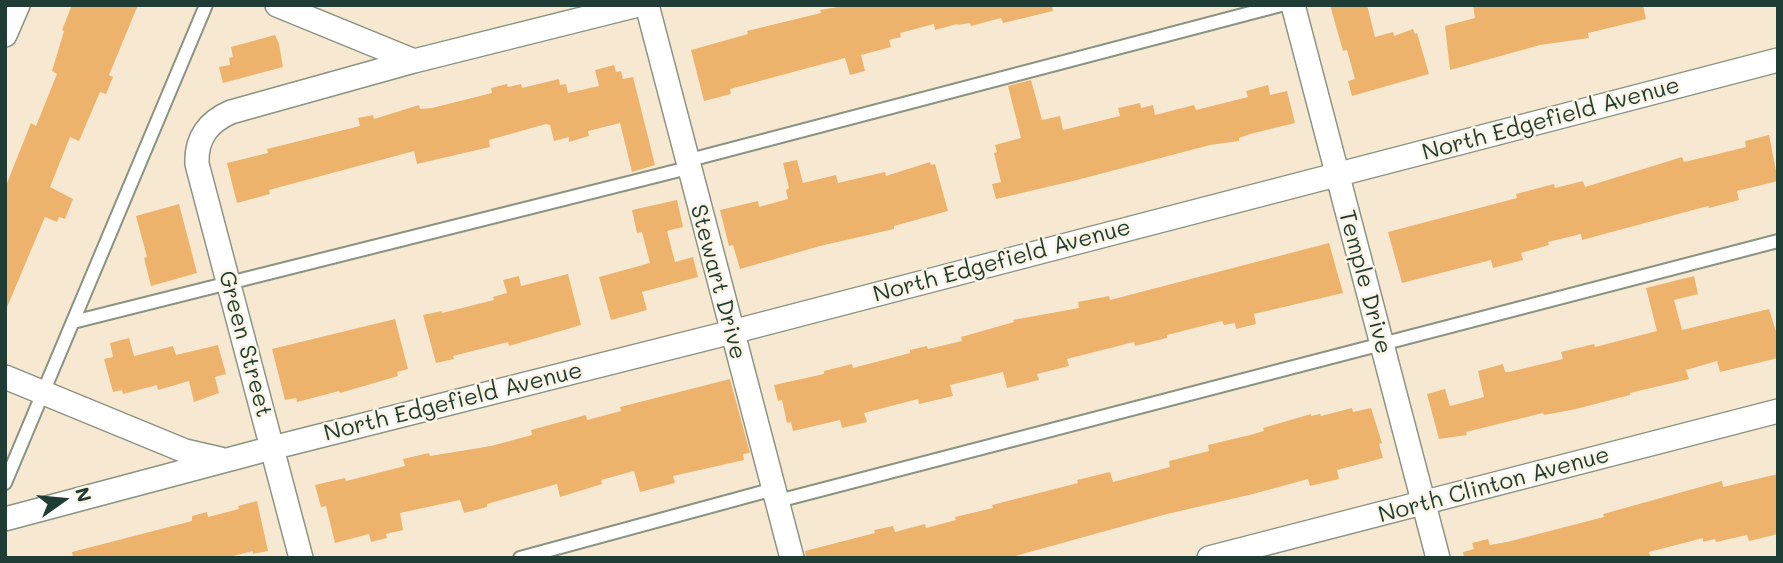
<!DOCTYPE html>
<style>
body{margin:0}
#map{position:relative;width:1783px;height:563px;overflow:hidden;background:#f7e9d1;font-family:Mali,sans-serif}
canvas{display:block}
.frame{position:absolute;inset:0;border:7px solid #1f3d34;pointer-events:none}
.north{position:absolute;left:28px;top:465px;width:70px;height:70px;-webkit-text-stroke:5px #fcf5e5;paint-order:stroke;rotate:75deg;font-size:19px;font-weight:700;line-height:28px;text-align:center;color:#1f3d34}
.north::after{content:'';display:block;margin:auto;width:24px;height:32px;background:#1f3d34;clip-path:polygon(50% 0,100% 100%,50% 72%,0 100%)}
</style>
<div id="map">
<canvas width="1783" height="563"></canvas>
<div class="frame"></div>
<div class="north">N</div>
</div>
<script>
const c = document.querySelector('canvas').getContext('2d');
c.lineJoin = 'round';
function paint(path, color) { c.fillStyle = color; c.fill(path, 'evenodd'); }
function trace(path, color, width, dash) { c.strokeStyle = color; c.lineWidth = width; c.lineCap = dash ? 'butt' : 'round'; c.setLineDash(dash || []); c.stroke(path); }
function drawText(font, color, halo, rows, align = 'center') {
  c.font = font + ' Mali,sans-serif'; c.lineWidth = 5; c.setLineDash([]); c.textBaseline = 'middle'; c.strokeStyle = halo; c.fillStyle = color; for (const [text, x, y, turn = 0] of rows) {
    c.save(); c.translate(x, y); c.rotate((+turn || 0) * Math.PI / 180); c.textAlign = isNaN(turn) ? turn : align; if (halo) c.strokeText(text, 0, 0); c.fillText(text, 0, 0); c.restore();
  }
}
paint(new Path2D(`
 M72,5h66l-29,70 4,2 -7,17 -6,-2 -21,49 -9,-4 -20,50 23,12 -8,20 -6,-2 -2,5 -12,-5 -40,95v-124l26,-65 5,3 21,-52 -5,-3 12,-40 -2,-1z
 M850,5h202l1,6 -50,12 -2,-5 -30,8 -1,-3 -12,2 -1,-1 -22,6 -1,-6 -34,9 1,4 -12,3 2,7 -30,8 4,16 -15,4 -5,-17 -115,31 1,5 -27,7 -13,-51 57,-16 -1,-3 74,-18 -1,-3z
 M1330,5h37l8,32 18,-5 1,4 19,-7 2,5 2,-1 12,41 -77,22 -4,-15 7,-2 -8,-29 -4,1z
 M1473,5h170l3,14 -58,14 1,5 -49,7 -90,25 -5,-44 30,-8z
 M275,35l4,9 4,23 -60,16 -4,-16 11,-2 -1,-7 4,-1 -2,-10z
 M614,65l2,7 5,-1 2,8 10,-2 22,88 -23,7 -12,-49 -32,8 1,5 -20,6v-5l-15,4 -4,-16 -4,-1 -57,16 1,7 -73,17 -3,-13 -145,39 1,4 -33,9 -10,-40 41,-10 -1,-4 93,-23 -2,-8 15,-3 1,4 45,-14 1,4 12,-1 60,-15 -1,-5 16,-4 1,3 13,-3 1,4 37,-9 1,6 6,-1 2,9 31,-7 -4,-16z
 M1031,80l11,40 18,-4 3,14 57,-14 -2,-8 22,-5 1,5 12,-3 2,10 39,-10 2,5 52,-13 -2,-6 22,-6 2,10 17,-4 8,32 -45,11 -11,4v3l-29,4 -133,35 -81,19 -4,-15 9,-2 -7,-29 3,-1 -2,-7 26,-7 -13,-52z
 M1769,135l9,46 -41,10 2,9 -30,8 -1,-2 -126,34 -1,-6 -33,8 1,3 -28,8 2,7 -30,8 -2,-8 -89,23 -14,-51 129,-34 -1,-4 38,-10 1,4 28,-7 2,6 97,-30 2,5 34,-8 28,-7 -1,-6z
 M797,160l6,23 33,-8 2,8 47,-11 1,4 44,-14 1,3 4,-1 13,47 -54,15v3l-74,17 -80,23 -7,-24 -4,1 -9,-36 38,-9 1,6 29,-8 -2,-9 3,-2 -6,-25z
 M677,200l6,27 -16,4 8,31 18,-5 5,20 -56,15 5,18 -36,10 -12,-43 51,-14 -8,-31 -5,1 -5,-23z
 M179,204l18,69 -46,13 -7,-28 3,-1 -11,-41z
 M1329,243l14,50 -89,21 2,10 -20,5 -1,-6 -11,2 -2,-4 -55,14v3l-32,8 -1,-4 -67,17 2,7 -32,8 2,6 -32,8 -4,-16 -53,13 3,11 -34,8 -1,-5 -54,14 3,9 -25,6 -2,-8 -47,11 -2,-9 -4,1 -5,-23 -4,1 -4,-16 50,-11v-3l28,-7 1,4 57,-15v-3l17,-4 1,3 34,-8 -1,-4 53,-15 -1,-2 66,-12 -1,-6 31,-6 1,4z
 M568,274l13,51 -72,21 -1,-4 -55,14 1,3 -18,4 -13,-48 19,-4v2l52,-13 -1,-3 14,-4 -4,-13 16,-4 2,10z
 M1694,276l4,18 -24,6 8,30 87,-21 9,29v20l-58,14 -3,-11 -31,9 3,9 -59,14v2l-54,14 -32,6 -1,-2 -77,19 1,3 -28,4 -12,-45 18,-5 5,17 34,-9 -6,-26 25,-7 2,8h4l54,-13 -2,-7 33,-8 1,3 62,-16 -11,-43z
 M395,319l13,50 -11,3 1,4 -58,17 -1,-2 -42,11 -1,-4 -11,2 -13,-51z
 M129,338l5,18 39,-10 3,9 42,-10 8,29 -11,3 4,16 -25,9 -5,-21 -31,9 -1,-5 -34,9 -1,-4 -9,2 -9,-33 9,-2 -3,-14z
 M730,379l20,74 -7,1 1,6 -71,16 2,7 -35,9 -6,-21 -33,9 1,4 -42,13 -3,-13 -70,20v3l-23,6 -4,-13 -60,13 3,17 -17,4 1,4 -16,4 -2,-8 -34,9 -9,-37 -5,1 -6,-22 30,-7 1,3 59,-15 -2,-7 26,-6 1,3 61,-10 41,-11 -1,-5 55,-15 1,5 34,-9 -1,-4z
 M1352,408l1,4 18,-4 11,35 -3,1 4,14 -46,12 2,9 -29,7 -2,-7 -55,15 -86,20 -159,44h-202l-1,-7 70,-18 -1,-3 19,-4 2,6 30,-8 1,4 30,-8 -1,-3 38,-9 -1,-3 86,-22 -1,-3 33,-8 3,10 57,-15 -1,-6 40,-10 -1,-6 42,-10 14,-4 -1,-3 48,-14v2l9,-2 1,2z
 M1778,474v60l-29,7 -2,-6 -31,7 -1,-3 -12,3v-4l-54,14 2,6h-187l-1,-6 11,-3 -2,-6 16,-4 2,6 17,-3 97,-25 -1,-3 119,-33 1,6z
 M257,501l11,50 -15,3v-3l-28,7h-152l-1,-6 120,-31v-5l15,-4 1,5 31,-8 -1,-3z`), '#edb36d');
const lane = new Path2D(`
 M686,161l595,-156
 M73,322l615,-154
 M5,483l201,-478
 M778,501l1000,-260
 M520,558l254,-69`);
const street = new Path2D(`
 M277,5l137,56 224,-56
 M647,5l145,553
 M1293,5l145,553
 M5,35l13,-30
 M5,377l180,74 35,8
 M5,519l267,-71 460,-116 1046,-272
 M301,558l-104,-394c-1,-26 11,-42 34,-52l183,-51
 M1209,558l569,-147`);
trace(lane, '#8b9382', 16);
trace(street, '#8b9382', 26);
trace(lane, '#fff', 12);
trace(street, '#fff', 23);
drawText('23px', '#1f3d34', '#fcf5e5', [
 ["North Edgefield Avenue",1551,119,-15],
 ["North Edgefield Avenue",1002,261,-15],
 ["Stewart Drive",718,282,75],
 ["Temple Drive",1365,282,75],
 ["Green Street",245,344,75],
 ["North Edgefield Avenue",453,402,-14],
 ["North Clinton Avenue",1494,485,-15]
]);
</script>
